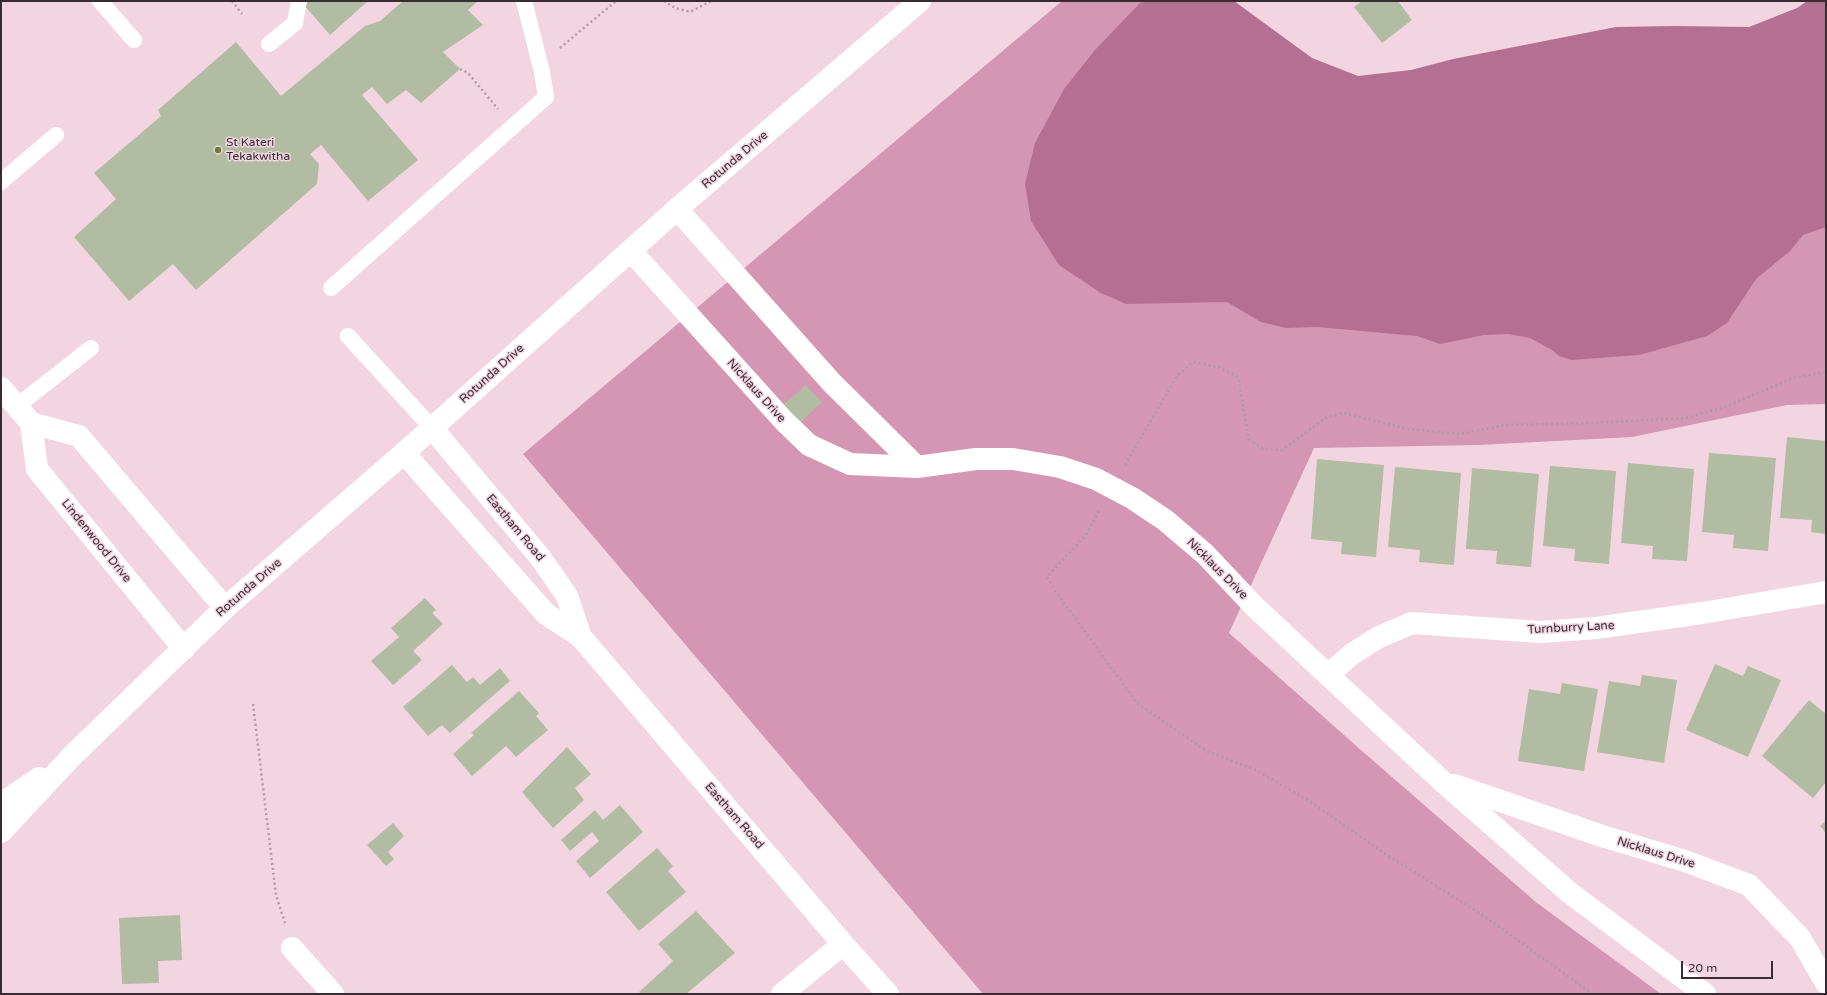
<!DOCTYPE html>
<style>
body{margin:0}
#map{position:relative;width:1827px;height:995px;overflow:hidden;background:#f3d5e2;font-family:"Varela Round",sans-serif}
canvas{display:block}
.frame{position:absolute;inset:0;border:2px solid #372c31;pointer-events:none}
.scale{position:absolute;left:1681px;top:961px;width:92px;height:18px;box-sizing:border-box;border:2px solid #372c31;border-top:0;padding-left:5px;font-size:12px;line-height:14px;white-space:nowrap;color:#372c31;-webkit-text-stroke:3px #f3d5e2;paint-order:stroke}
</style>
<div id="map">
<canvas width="1827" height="995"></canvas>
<div class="frame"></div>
<div class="scale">20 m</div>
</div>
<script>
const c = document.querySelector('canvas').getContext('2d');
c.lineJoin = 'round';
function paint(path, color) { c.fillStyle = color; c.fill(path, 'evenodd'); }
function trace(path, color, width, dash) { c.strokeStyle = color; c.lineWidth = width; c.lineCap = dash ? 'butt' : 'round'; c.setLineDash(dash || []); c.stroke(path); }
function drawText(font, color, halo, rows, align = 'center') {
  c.font = font + ' "Varela Round",sans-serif'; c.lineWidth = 3; c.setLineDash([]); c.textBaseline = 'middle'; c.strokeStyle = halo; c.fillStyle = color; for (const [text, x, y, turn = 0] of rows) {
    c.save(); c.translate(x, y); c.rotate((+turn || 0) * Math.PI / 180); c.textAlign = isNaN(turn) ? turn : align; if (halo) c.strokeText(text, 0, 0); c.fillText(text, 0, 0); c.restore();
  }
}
paint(new Path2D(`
 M1062,1h135l121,107 508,-77v373l-39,1 -155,32 -153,8 -165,3 -85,185 133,118 175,152 124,91h-678l-460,-540z`), '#d496b2');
paint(new Path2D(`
 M1147,1h87l78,57 46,18 53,-6 42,-11 163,-32 58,-1 75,1 48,-19 10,-7h19v226l-23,8 -13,16 -34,28 -29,44 -20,13 -68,19 -68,5 -12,-4 -7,-6 -22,-12 -21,-4 -25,1 -44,9 -23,-8 -100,-9 -31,1 -25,-6 -34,-20 -101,2 -25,-11 -42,-28 -28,-44 -6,-37 10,-41 29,-54 31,-39 45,-47z`), '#b47090');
paint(new Path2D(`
 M309,1h59l-38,34 -26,-30z
 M403,1h75l-10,9 15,15 -40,27 17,17 -39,34 -15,-13 -19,14 -15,-17 -10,8 56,65 -50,41 -47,-56 -11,9 9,10 -2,20 -121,106 -23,-26 -44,37 -55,-64 42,-38 -22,-26 67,-57 -3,-6 78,-68 45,54 84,-70 15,-5z
 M1362,1h36l14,19 -30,23 -28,-36z
 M806,385l16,17 -23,22 -17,-18z
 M1787,437l39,4v93l-15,-2 1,-12 -32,-2z
 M1709,453l67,5 -8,93 -35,-3 1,-13 -32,-3z
 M1317,459l67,6 -8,92 -35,-3 1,-12 -31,-3z
 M1628,463l66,6 -7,92 -35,-2 1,-13 -32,-3z
 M1550,466l66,5 -7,93 -35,-3 1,-12 -32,-3z
 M1395,467l66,6 -7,92 -35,-3 1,-12 -32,-3z
 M1472,468l67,6 -8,93 -35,-3 1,-13 -31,-2z
 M425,598l11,12 -4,3 11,11 -30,27 9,9 -29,25 -22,-24 28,-24 -8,-9z
 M1715,664l28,12 5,-10 33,14 -33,77 -62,-27z
 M452,665l15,17 6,-5 7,8 20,-17 10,13 -60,52 -8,-8 -14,11 -25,-29z
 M1642,675l35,5 -13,83 -67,-11 12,-71 31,5z
 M1562,683l36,6 -14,82 -66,-10 11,-72 31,5z
 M519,691l20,22 -3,3 12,14 -32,27 -10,-11 -34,30 -19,-22 21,-19 -3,-2z
 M1809,700l17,14v68l-13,16 -51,-42z
 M567,747l24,27 -16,14 9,12 -31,28 -31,-36z
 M620,805l23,27 -53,46 -14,-17 23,-20 -7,-9 -22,19 -9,-11 34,-30 8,10z
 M1826,821v12l-6,-7z
 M393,823l11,13 -16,16 6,7 -8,7 -19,-21z
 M657,848l16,18 -5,5 18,21 -47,39 -33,-39z
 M696,911l39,42 -49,41h-45l-2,-2 34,-31 -15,-17z
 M180,915l2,45 -24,1 1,22 -37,1 -3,-66z`), '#b1bca2');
trace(new Path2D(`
 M232,1l10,13
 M664,1l11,7 15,4 21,-11
 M560,48l56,-47
 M460,69l8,4 30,36
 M1125,465l52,-89 16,-14 25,5 20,10 11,62 14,10 19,1 45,-33 16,-4 65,16 52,5 45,-9 86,-2 94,-5 40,-11 68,-29 33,-6
 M1099,511l-13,24 -39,42 7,12 83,114 71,49 48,18 55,32 73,51 97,61 112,80
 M253,704l23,191 9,28`), '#b19aa4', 2.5, [2, 3]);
trace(new Path2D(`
 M100,1l34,39
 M269,44l26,-21 4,-22
 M1,182l55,-47
 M331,288l215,-191 -4,-25 -18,-71
 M348,336l84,92
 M17,406l74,-58`), '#fff', 16);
trace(new Path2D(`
 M677,209l155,174 85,84
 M631,251l153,170 25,24 41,19 67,3 59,-8h37l47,8 36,12 36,19 33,22 40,34 50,53 73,68 115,107 127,111 135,101
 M1,388l30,35 6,46 147,180
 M31,423l48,13 146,172
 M432,428l108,129 27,39 14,41
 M404,453l142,161 35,23 262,307 45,50
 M1328,675l24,-21 27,-17 33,-14 128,9 56,-4 106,-15 124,-21
 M1454,785l148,51 83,25 64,24 51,53 26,45
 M292,948l41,46
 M782,994l61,-50`), '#fff', 22);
trace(new Path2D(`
 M1,804l38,-26
 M1,832l71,-76 153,-148 179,-155 273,-244 243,-208`), '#fff', 22);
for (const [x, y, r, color] of [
 [218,150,4,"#668033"]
]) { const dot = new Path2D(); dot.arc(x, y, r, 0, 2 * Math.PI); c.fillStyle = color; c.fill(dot); trace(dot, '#f3d5e2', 1.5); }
drawText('12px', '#372c31', '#f3d5e2', [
 ["St Kateri",226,143],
 ["Tekakwitha",226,157]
], 'left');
drawText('12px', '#372c31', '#f3d5e2', [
 ["Rotunda Drive",735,160,-40],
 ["Rotunda Drive",492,374,-42],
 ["Nicklaus Drive",756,391,48],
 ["Eastham Road",515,528,50],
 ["Lindenwood Drive",96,541,51],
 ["Nicklaus Drive",1217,569,45],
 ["Rotunda Drive",249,588,-41],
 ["Turnburry Lane",1571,628,-3],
 ["Eastham Road",734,816,49],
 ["Nicklaus Drive",1656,853,17]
]);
</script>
